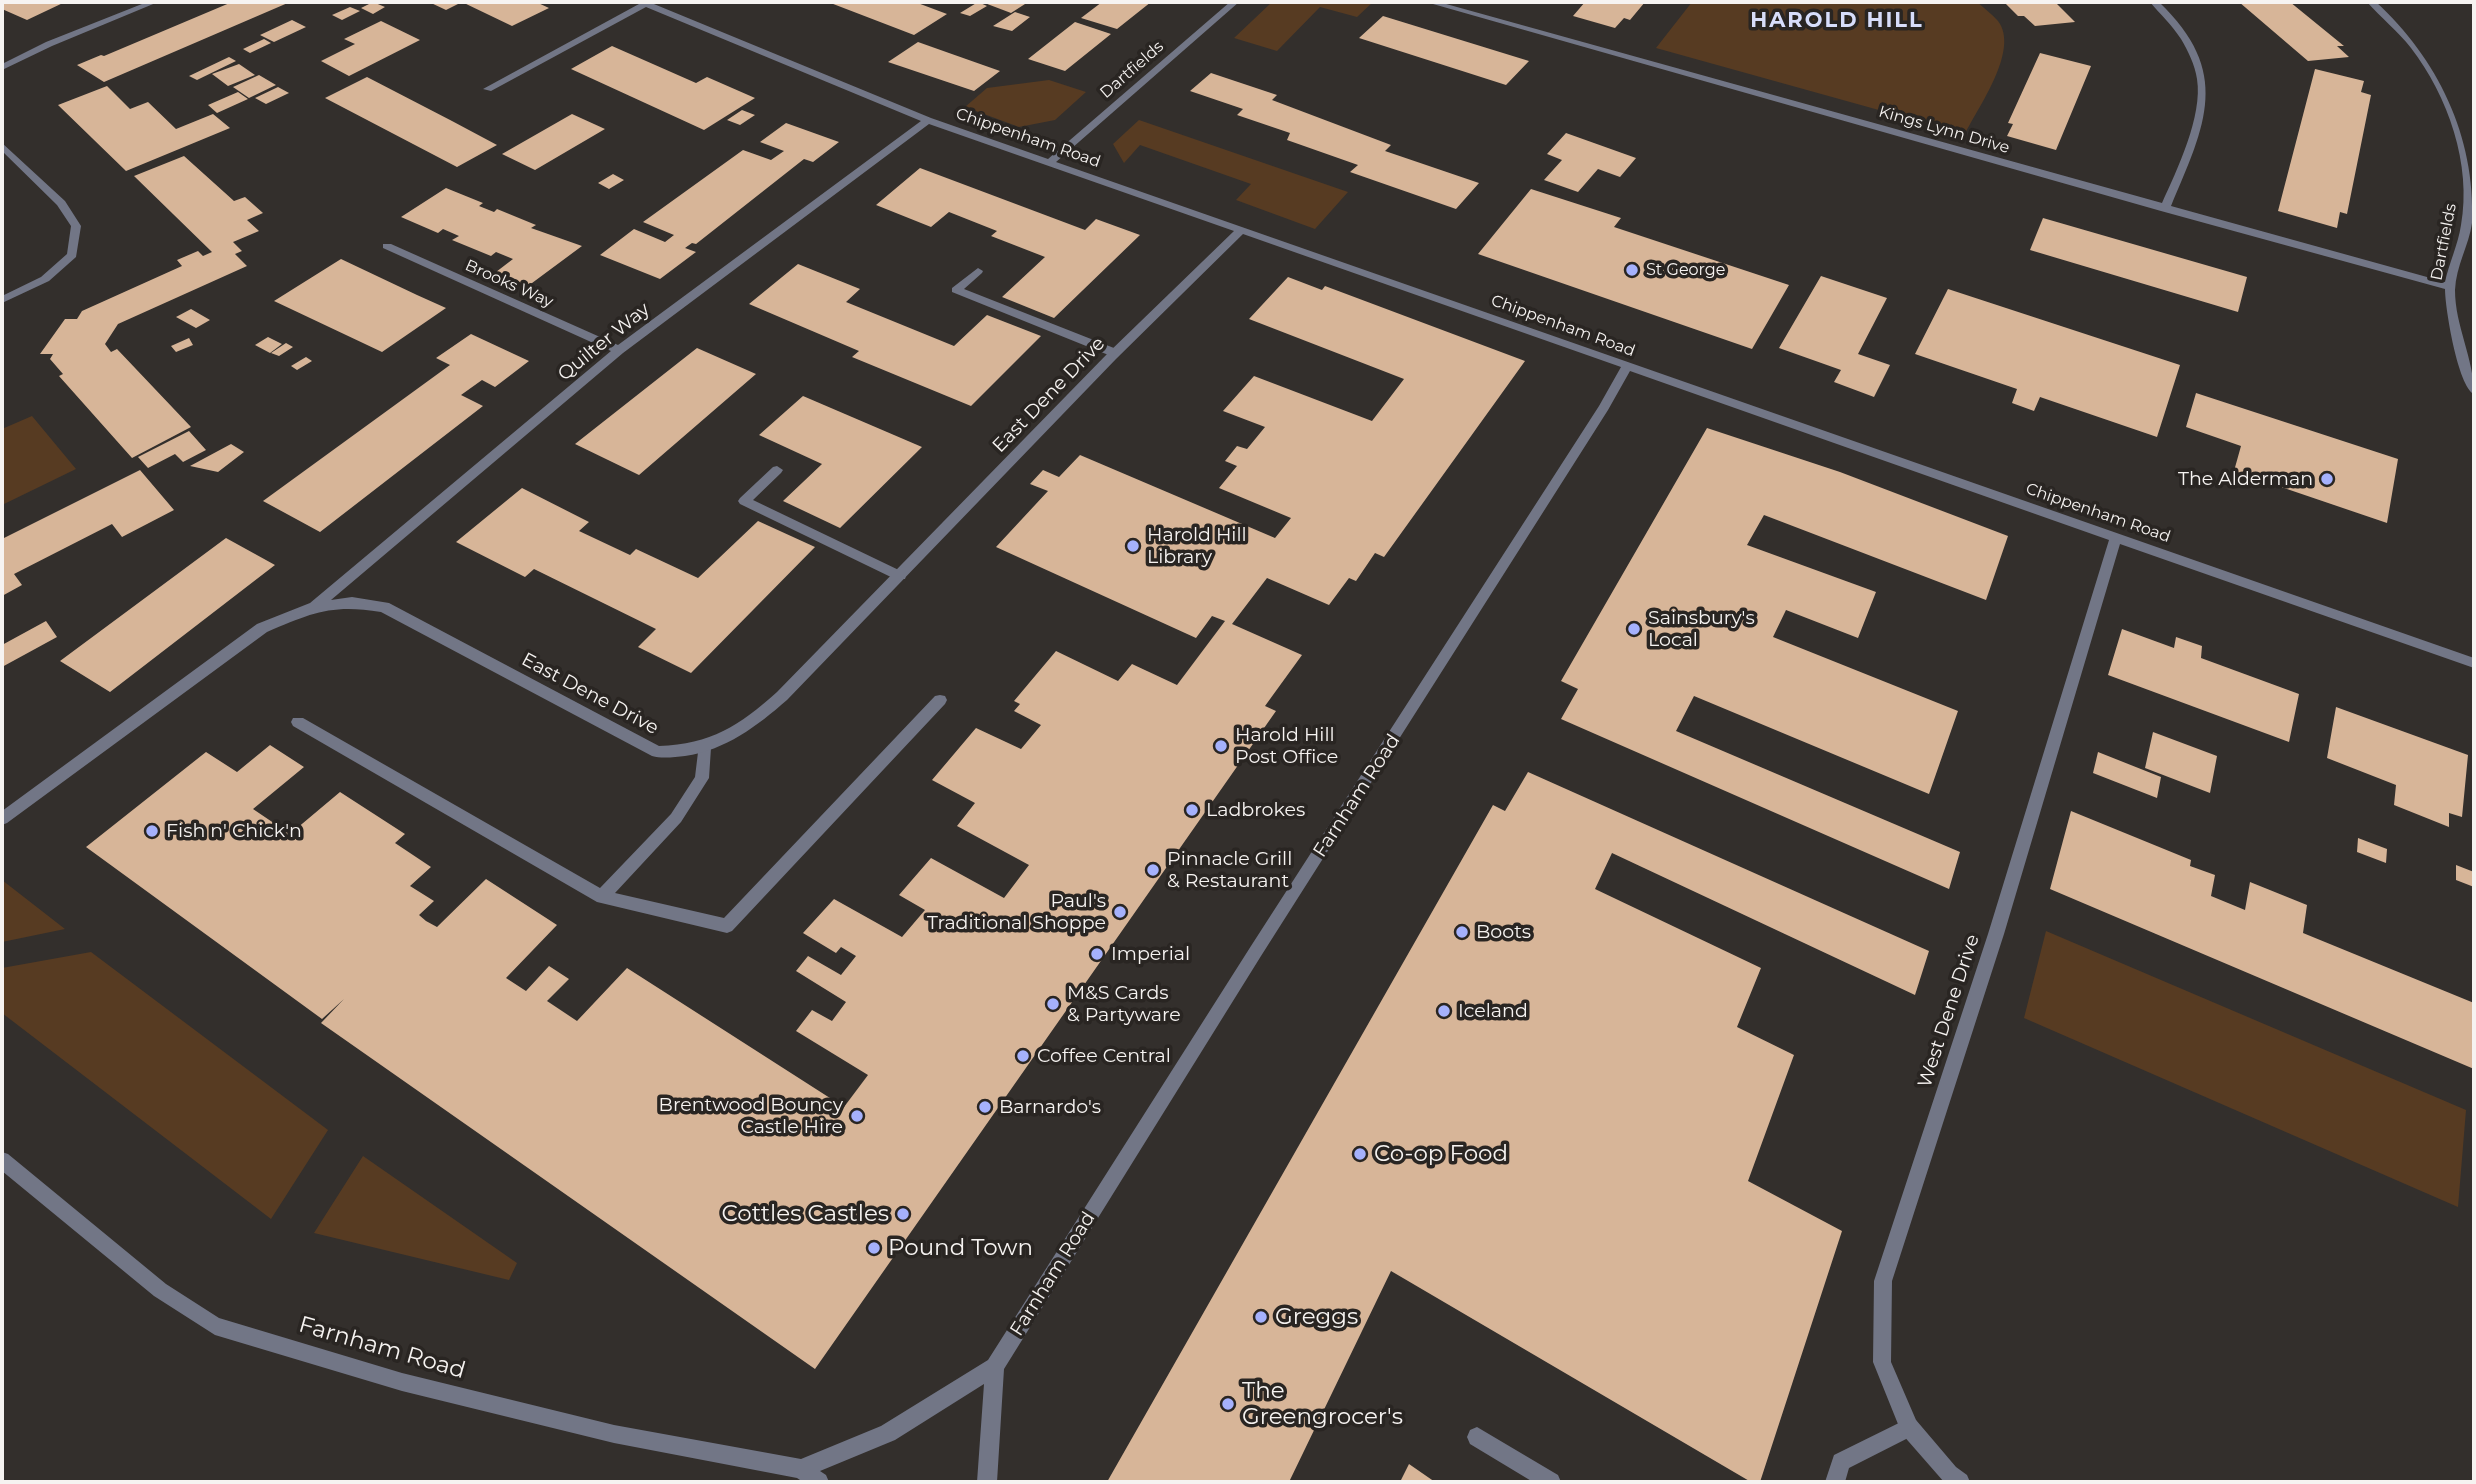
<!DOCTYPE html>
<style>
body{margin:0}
#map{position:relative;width:2476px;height:1484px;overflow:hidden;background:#332f2c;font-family:Montserrat,sans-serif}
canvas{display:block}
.frame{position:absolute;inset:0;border:4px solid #f6f3f1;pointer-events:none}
</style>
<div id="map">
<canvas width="2476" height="1484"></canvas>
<div class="frame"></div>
</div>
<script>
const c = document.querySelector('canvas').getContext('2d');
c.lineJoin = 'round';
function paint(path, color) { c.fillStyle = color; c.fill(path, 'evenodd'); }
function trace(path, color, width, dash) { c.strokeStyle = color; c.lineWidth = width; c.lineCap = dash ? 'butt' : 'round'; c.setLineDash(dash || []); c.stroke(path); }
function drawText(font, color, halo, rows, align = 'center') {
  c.font = font + ' Montserrat,sans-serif'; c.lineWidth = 7; c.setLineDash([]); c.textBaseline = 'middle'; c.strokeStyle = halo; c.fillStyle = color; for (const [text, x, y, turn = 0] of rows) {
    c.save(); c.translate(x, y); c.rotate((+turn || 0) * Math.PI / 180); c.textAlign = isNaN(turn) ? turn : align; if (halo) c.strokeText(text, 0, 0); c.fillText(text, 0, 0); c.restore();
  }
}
paint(new Path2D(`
 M1272,2h101l-16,15 -37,-10 -43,44 -43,-13z
 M1692,2h285c7,6 15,12 21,19 22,29 -20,86 -33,113l-309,-86z
 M1049,80l37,12 -31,28 -36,7 -54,-20 22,-19z
 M1139,120l209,72 -33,37 -79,-29 15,-16 -111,-39 -16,18 -11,-19z
 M32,416l44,53 -74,36v-76z
 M2,880l63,49 -63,13z
 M2046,931l420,179 -8,97 -434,-189z
 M91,952l237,178 -57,89 -269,-206v-45z
 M363,1156l154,107 -8,17 -195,-47z`), '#573b22');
paint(new Path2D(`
 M2,2h63l-38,18 -25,-11z
 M232,2h58l-186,80 -27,-17 24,-10 3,1z
 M373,2l12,5 -12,7 -12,-6z
 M429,2h107l13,6 -37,18 -50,-24 -16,8z
 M828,2h87l32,12 -33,21z
 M978,2l9,4 -17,10 -10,-3z
 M982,2h38l5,2 -14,9z
 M1102,2h49l-34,27 -36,-11z
 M1585,2h60l-15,18 -6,-2 -9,10 -42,-12z
 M2004,2h51l20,20 -40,4 -11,-10h-6z
 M2239,2h51l54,44h-7l12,11 -41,4z
 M350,7l10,4 -18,9 -10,-5z
 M1015,12l15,5 -18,14 -19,-5z
 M1383,16l146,45 -23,24 -147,-47z
 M292,20l14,7 -32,15 -14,-7z
 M381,21l39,19 -71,36 -28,-15 34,-17 -11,-5z
 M1075,22l36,12 -46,37 -37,-12z
 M264,39l7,4 -21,10 -7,-4z
 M918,42l31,11 51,18 -26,20 -86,-29z
 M612,46l84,37 11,-6 48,21 -51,32 -133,-61z
 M2040,53l51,13 -35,84 -49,-14 6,-12 -5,-1z
 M229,57l7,4 -39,19 -8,-4z
 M239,64l16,11 -27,11 -16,-12z
 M2315,69l49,12 -3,11 10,3 -24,119 -7,-2 -3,16 -59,-17z
 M1211,73l66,22 -5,5 119,45 -6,6 94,32 -23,26 -106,-37 8,-7 -71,-25 3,-7 -53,-18 6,-6 -53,-18z
 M259,75l17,10 -27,13 -16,-11z
 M367,77l85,44 45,24 -40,22 -132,-69z
 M107,86l23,23 18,-7 28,27 37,-15 17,14 -104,43 -68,-66z
 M278,87l11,6 -23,11 -11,-6z
 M238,92l10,7 -31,14 -9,-8z
 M742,110l13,5 -15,10 -13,-5z
 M572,114l33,15 -70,41 -33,-16z
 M786,123l53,19 -26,20 -9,-3 -108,85 -4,-1 -7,5 11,4 -36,27 -60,-24 34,-26 31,13 9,-7 -31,-13 100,-72 28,10 13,-9 -24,-9z
 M1566,133l70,25 -16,19 -22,-8 -20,23 -34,-12 18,-20 -15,-6z
 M184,156l50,45 11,-4 18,16 -16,7 12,11 -26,11 9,9 -7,3 12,12 -129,58 -13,20 6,8 6,-3 74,78 -59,31 -73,-82 4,-2 -13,-15 3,-5h-13l25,-35h12l5,-8 100,-45 -5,-6 21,-9 5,5 9,-4 -78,-76z
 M920,168l165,62 11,-11 44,16 -86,83 -52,-21 43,-40 -54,-21 6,-5 -48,-19 -18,15 -55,-22z
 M613,174l11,6 -15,9 -11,-6z
 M446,188l37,15 -4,3 15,6 3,-3 39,16 -5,3 51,18 -54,40 -32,-14 17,-13 -17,-7 -5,4 -39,-16 7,-4 -16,-7 -5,4 -37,-16z
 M1531,189l90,29 -7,9 175,58 -37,64 -274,-95z
 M2043,218l204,59 -9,35 -208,-62z
 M341,259l76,36 29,13 -64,44 -108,-51z
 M798,264l62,25 -14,13 108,44 33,-31 54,21 -70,70 -119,-49 7,-6 -110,-47z
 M1821,276l66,22 -29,56 32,11 -16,32 -40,-15 7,-12 -62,-22z
 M1288,277l34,13 3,-4 200,75 -141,196 -9,-4 -19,28 -7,-3 -20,27 -62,-27 -35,46 70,31 -37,51 11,5 -461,658 -494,-346 23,-24 -22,20 -236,-172 120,-95 31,20 33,-27 34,22 -51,42 37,25 50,-42 65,42 -10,9 36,24 -21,19 24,15 -15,14 7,6 11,6 49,-48 71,46 -51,53 20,13 23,-25 20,13 -22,22 30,20 50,-53 217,139 24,-32 -72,-44 16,-21 20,11 14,-19 -50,-31 12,-15 33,19 15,-19 -15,-9 -5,6 -33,-20 31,-34 68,38 23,-27 -26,-15 32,-37 73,40 25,-33 -72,-39 18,-23 -43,-23 44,-52 45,21 20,-24 -27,-14 6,-7 -6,-3 42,-50 62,30 14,-17 45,21 48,-64 -13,-5 -16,22 -200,-91 52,-56 -18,-7 13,-14 16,7 21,-22 195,83 16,-20 -72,-30 18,-22 -12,-5 12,-15 10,3 18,-22 -42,-16 31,-35 118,45 32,-42 -155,-60z
 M1948,289l232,76 -23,72 -117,-40 -6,14 -22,-8 5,-14 -102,-35z
 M191,309l19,11 -14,8 -20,-11z
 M471,334l58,27 -34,26 -13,-7 -21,15 22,11 -163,126 -57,-31 187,-136 -14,-7z
 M268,337l14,7 -12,9 -15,-8z
 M189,338l4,7 -17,7 -5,-6z
 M286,343l7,4 -14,9 -8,-3z
 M697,348l59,26 -117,101 -64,-31z
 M306,357l6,4 -15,9 -6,-4z
 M2196,393l202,66 -11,64 -153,-52 7,-25 -55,-19z
 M803,396l119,51 -82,81 -57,-27 39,-37 -63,-29z
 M1707,428l133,44 168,64 -22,64 -222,-85 -17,30 129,47 -18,46 -72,-28 -13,27 185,74 -29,83 -235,-98 -18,35 284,121 -11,37 -388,-170 17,-30 -17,-8z
 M189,431l17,19 -23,12 -8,-8 -27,14 -10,-11z
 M231,444l13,8 -26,20 -28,-6z
 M140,470l34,40 -52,27 -10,-13 -98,50 8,11 -20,11v-57z
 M522,488l67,34 -10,9 51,24 6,-6 62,29 60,-57 57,26 -124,126 -53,-26 18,-18 -122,-60 -9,8 -69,-35z
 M226,538l49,27 -165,127 -50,-31z
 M46,621l11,16 -55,30v-22z
 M2122,629l52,19 2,-11 26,9 -1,12 98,36 -10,48 -181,-67z
 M2336,707l132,48 -6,62 -13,-4v14l-55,-22 2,-20 -69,-27z
 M2153,732l64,24 -7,37 -65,-25z
 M2098,752l63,25 -4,21 -64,-25z
 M1528,772l401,179 -14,44 -303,-142 -17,36 166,79 -24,59 57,28 -46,126 94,50 -82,251h-9l-360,-211 -102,211h-182l386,-677 12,6z
 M2071,811l120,49 -1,6 25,9 -4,21 34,14 5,-28 57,23 -4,28 171,70v66l-424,-180z
 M2358,838l29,11 -1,14 -29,-11z
 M2456,865l18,7v15l-18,-7z
 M1409,1464l26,18h-35z`), '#d7b598');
paint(new Path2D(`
 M978,268l5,3 -1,2 -18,16 155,61 2,3 -6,4 -4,-1 -159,-64v-4z
 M777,466l6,4 -2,3 -28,27 152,73 1,3 -1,3h-10l-155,-75 -2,-3 2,-3 33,-31z
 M940,695l5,1 2,4 -2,4 -213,227 -5,2 -130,-31 -304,-176 -2,-4 2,-4h10l297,170 71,-74 24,-37 4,-33h10l2,4 -2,30 -28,44 -66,71 109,25 211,-222z
 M1909,1418l7,2 2,7 -2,7 -67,34 -4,14h-20l9,-27z
 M1477,1427l81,48 3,7h-28l-63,-38 -3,-7 3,-7z`), '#727686');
paint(new Path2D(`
 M147,2h11l-106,44 -50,24v-6l44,-22z
 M637,2h12l282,116 117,41 182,-157h9l-183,160 1418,496v10l-354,-124 -116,390 -112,347 -1,81 25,58 40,47 11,8 3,7h-26l-42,-48 -29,-72 1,-81 114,-347 121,-394 -479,-169 -22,39 -347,546 -257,413 -7,113h-20l7,-98 -89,56 -75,31 6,4 3,7h-26l-6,-4 -183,-35 -212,-52 -187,-56 -61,-39 -152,-125v-19l6,2 158,130 53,34 183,55 212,52 187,34 80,-33 107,-66 263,-414 348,-540 22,-39 -378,-133 -127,125 -329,341c-30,26 -61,50 -102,56 -10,1 -23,3 -33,0l-271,-144c-50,-8 -69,1 -114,20l-260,191 -5,2v-14l255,-187 53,-21 301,-252 -228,-103v-4h8l227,101 303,-224 -275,-114 -155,84 -8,-2 156,-85zM929,124l305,107 -126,122 -331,339c-38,34 -66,52 -118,54l-270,-143 -37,-6 -21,3 292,-247z
 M1426,2h13l723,201c15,-33 41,-87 35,-124 -2,-14 -9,-28 -16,-40 -9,-14 -21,-25 -31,-37h9c73,70 47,122 12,204l274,76c4,-19 13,-37 16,-57 11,-60 -13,-129 -50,-177 -13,-17 -30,-30 -44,-46h9c61,56 100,134 96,221 -3,22 -16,43 -17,67 0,36 19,68 19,104 -16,-7 -29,-86 -29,-105l-284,-78z
 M2,143l63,58 16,25 -5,31 -27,24 -47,22v-7l39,-19 26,-23 4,-28 -14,-21 -55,-54z`), '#727686');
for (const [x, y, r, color] of [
 [1632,270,7,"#a5b1fc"],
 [2327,479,7,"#a5b1fc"],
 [1133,546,7,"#a5b1fc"],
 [1634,629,7,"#a5b1fc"],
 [1221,746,7,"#a5b1fc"],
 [1192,810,7,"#a5b1fc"],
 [152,831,7,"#a5b1fc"],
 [1153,870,7,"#a5b1fc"],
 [1120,912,7,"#a5b1fc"],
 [1462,932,7,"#a5b1fc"],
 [1097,954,7,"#a5b1fc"],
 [1053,1004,7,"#a5b1fc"],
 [1444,1011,7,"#a5b1fc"],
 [1023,1056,7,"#a5b1fc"],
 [985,1107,7,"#a5b1fc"],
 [857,1116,7,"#a5b1fc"],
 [1360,1154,7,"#a5b1fc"],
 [903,1214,7,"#a5b1fc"],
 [874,1248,7,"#a5b1fc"],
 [1261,1317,7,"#a5b1fc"],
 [1228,1404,7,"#a5b1fc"]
]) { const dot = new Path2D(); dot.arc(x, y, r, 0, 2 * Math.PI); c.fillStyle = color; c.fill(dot); trace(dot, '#292522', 2.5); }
drawText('16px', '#f6f3f1', '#292522', [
 ["Dartfields",1132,70,-41],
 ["Kings Lynn Drive",1944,130,16],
 ["Chippenham Road",1028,138,19],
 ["Dartfields",2444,242,-79],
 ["Brooks Way",509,284,24],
 ["Chippenham Road",1563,326,20],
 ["Chippenham Road",2098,513,19]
]);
drawText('16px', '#f6f3f1', '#292522', [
 ["St George",1646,270]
], 'left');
drawText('19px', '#f6f3f1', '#292522', [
 ["Quilter Way",604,342,-39],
 ["East Dene Drive",1049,395,-46],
 ["East Dene Drive",590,694,28],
 ["Farnham Road",1357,796,-57],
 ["West Dene Drive",1949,1011,-72],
 ["Farnham Road",1053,1274,-58]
]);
drawText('19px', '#f6f3f1', '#292522', [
 ["The Alderman",2313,479,"right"],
 ["Harold Hill",1147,535],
 ["Library",1147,557],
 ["Sainsbury's",1648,618],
 ["Local",1648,640],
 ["Harold Hill",1235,735],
 ["Post Office",1235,757],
 ["Ladbrokes",1206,810],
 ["Fish n' Chick'n",166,831],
 ["Pinnacle Grill",1167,859],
 ["& Restaurant",1167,881],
 ["Paul's",1106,901,"right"],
 ["Traditional Shoppe",1106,923,"right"],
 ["Boots",1476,932],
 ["Imperial",1111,954],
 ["M&S Cards",1067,993],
 ["& Partyware",1067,1015],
 ["Iceland",1458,1011],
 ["Coffee Central",1037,1056],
 ["Brentwood Bouncy",843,1105,"right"],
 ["Castle Hire",843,1127,"right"],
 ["Barnardo's",999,1107]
], 'left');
c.letterSpacing = '2px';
drawText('bold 21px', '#d7ddfa', '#292522', [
 ["HAROLD HILL",1837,21]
]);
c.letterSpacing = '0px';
drawText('23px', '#f6f3f1', '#292522', [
 ["Co-op Food",1374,1154],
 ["Cottles Castles",889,1214,"right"],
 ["Pound Town",888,1248],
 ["Greggs",1275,1317],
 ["The",1242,1391],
 ["Greengrocer's",1242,1417]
], 'left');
drawText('23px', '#f6f3f1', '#292522', [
 ["Farnham Road",382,1348,16]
]);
</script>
